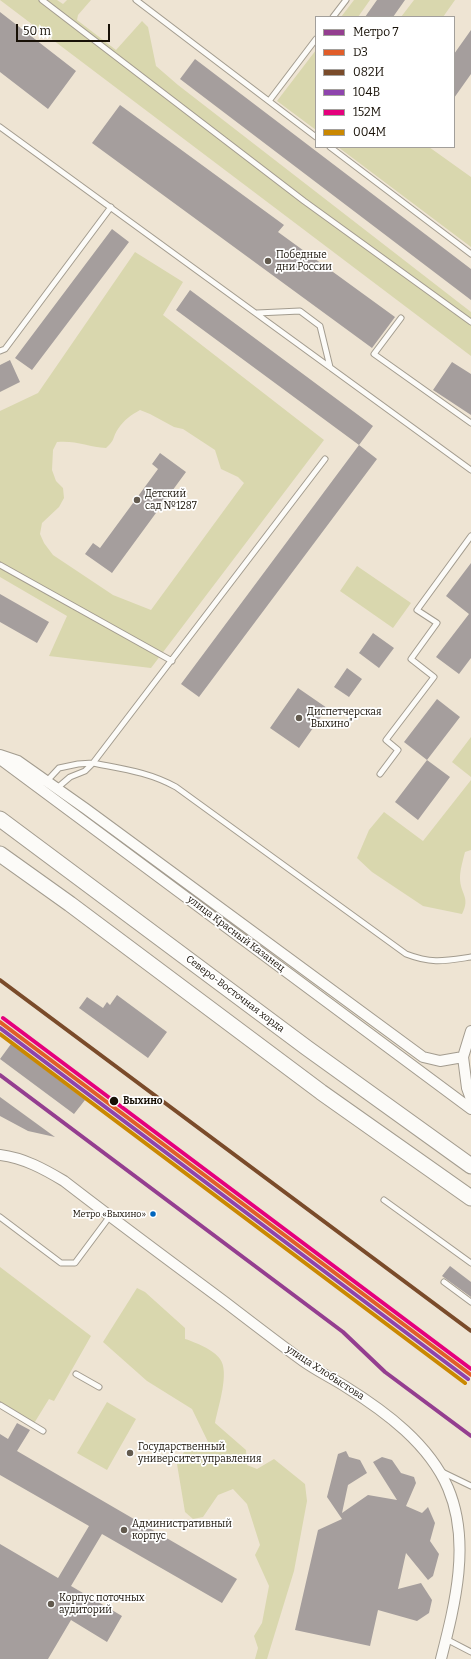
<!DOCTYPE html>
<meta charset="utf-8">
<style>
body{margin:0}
#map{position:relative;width:471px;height:1659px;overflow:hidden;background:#eee4d3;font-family:Bitter,serif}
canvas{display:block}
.legend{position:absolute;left:315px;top:16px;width:140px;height:132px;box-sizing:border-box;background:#fff;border:1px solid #a29f9b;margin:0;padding:5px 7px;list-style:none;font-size:12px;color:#171006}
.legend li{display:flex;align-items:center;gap:8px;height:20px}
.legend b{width:20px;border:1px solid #a29f9b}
.scale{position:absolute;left:16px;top:24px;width:94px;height:18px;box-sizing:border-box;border:2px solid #171006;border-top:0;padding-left:5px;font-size:12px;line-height:14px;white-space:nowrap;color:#171006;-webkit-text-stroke:3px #fff;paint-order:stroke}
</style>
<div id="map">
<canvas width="471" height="1659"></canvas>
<ul class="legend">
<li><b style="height:5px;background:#943e90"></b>Метро 7</li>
<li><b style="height:5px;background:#e15d29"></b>D3</li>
<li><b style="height:5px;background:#7a4b2a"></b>082И</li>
<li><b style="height:5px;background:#8e44ad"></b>104В</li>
<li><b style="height:5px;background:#e5007d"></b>152М</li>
<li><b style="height:5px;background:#ca8801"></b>004М</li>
</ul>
<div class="scale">50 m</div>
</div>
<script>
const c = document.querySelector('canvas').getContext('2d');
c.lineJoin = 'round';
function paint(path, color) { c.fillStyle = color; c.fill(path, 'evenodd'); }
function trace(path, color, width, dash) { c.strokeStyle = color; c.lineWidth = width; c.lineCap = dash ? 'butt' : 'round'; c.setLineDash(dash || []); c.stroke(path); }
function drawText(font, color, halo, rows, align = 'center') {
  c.font = font + ' Bitter,serif'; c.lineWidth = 3.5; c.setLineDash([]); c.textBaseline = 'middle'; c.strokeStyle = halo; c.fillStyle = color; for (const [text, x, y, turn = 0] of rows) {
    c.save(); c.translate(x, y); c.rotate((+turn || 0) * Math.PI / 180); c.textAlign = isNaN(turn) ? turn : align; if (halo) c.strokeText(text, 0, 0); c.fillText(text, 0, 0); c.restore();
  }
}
paint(new Path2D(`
 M0,0h57l6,4 4,-4h24l-13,15 -1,5 39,30 26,-29 6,6 8,39 22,19 293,227v44z
 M354,0h16l-12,17h-17z
 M414,0h41l-12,17h-42z
 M316,50v80l-39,-29z
 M338,147h91l42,30v70z
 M135,252l48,30 -20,33 161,125 -173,228 -102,-12 18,-40 -67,-39v-166l38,-18zM140,410l10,4 24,13 9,2 32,21 6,19 17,8 6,6 -93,127 -38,-15 -60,-40 -9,-12 -4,-9 2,-11 17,-16 5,-9 -1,-10 -7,-7 -4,-11 1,-20 4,-8c18,-2 32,5 49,6 10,-9 6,-10 12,-19 6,-9 13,-14 22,-19z
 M357,566l54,37 -18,25 -53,-37z
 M471,737v40l-19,-15z
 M471,780v70l-6,2c-2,8 -5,18 -5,26 0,16 11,19 2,36l-39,-8 -51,-34 -15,-14 12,-28 15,-18 39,29z
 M0,1267l91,69 -37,65 -5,-2 -16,26 -33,-20z
 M137,1288l8,4 40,36v11c10,3 29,11 35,20 10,13 -2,48 -5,64l31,27 1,15 10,4 17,-10 31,25 2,17 -13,70 -27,88h-12l3,-11 -4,-12 8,-13 7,-37 -14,-31 5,-10 -13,-41 -14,-15 -15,6 -15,22 -10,2 -8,-7 -8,-48 11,-19 21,-1 -17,-35 -45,-28 -44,-39z
 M107,1402l29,17 -29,51 -30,-17z`), '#d9d7ae');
paint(new Path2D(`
 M377,0h28l-12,17h-28z
 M0,12l76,59 -28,38 -48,-37z
 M471,30v44l-17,24v-44z
 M195,59l276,210v31l-291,-221z
 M120,105l164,120 -6,7 117,85 -23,31 -280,-205z
 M112,229l17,13 -97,128 -17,-12z
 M190,290l183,136 -14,19 -183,-135z
 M10,360l10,22 -20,10v-27z
 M452,362l19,12v41l-38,-25z
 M359,445l18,14 -178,238 -18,-13z
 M160,453l26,19 -74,101 -27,-19 8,-11 7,5 58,-79 -6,-5z
 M471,563v95l-12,16 -23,-17 33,-43 -23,-18z
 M0,594l49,28 -12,21 -37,-21z
 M373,633l21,15 -15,20 -20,-15z
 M347,668l15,11 -13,18 -15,-10z
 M298,688l29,20 -28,40 -29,-20z
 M437,699l23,18 -33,43 -23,-18z
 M427,760l23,17 -32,43 -23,-18z
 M117,995l50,37 -19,26 -69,-50 8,-11 16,11 4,-6 3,3z
 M11,1044l74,56 -11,14 -74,-55z
 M0,1097l55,40 -27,-6 -28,-15z
 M450,1266l21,16v15l-29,-21z
 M17,1423l13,7 -13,21 220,128 -15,24 -120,-69 -31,52 51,30 -15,26 -36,-22 -23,39h-48v-115l58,34 31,-52 -89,-51v-41l8,5z
 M346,1451l3,6 11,3 7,13 -19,12 -6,28 26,-18 29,5 -24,-38 9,-5 10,3 9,13 13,4 2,6 -10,23 16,7 6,-6 7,16 -5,18 9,13 -6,22 -5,4 -22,-27 -8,36 23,-6 11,17 -3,13 -12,8 -39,-11 -8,36 -75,-16 23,-100 24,-11 -15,-22 11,-43z`), '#a59e9d');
const service = new Path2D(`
 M42,0l262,201 167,121
 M136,0l180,137
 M333,17l13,-17
 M269,101l47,-62
 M0,127l471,343
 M330,147l141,107
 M257,313l43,-2 20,15 10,41
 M401,318l-27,36 97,69
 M0,351l5,-2 106,-142
 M0,565l172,96
 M380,774l18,-24 -12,-10 48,-63 -23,-18 26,-36 -20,-13 54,-74
 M46,782l13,-14 19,-4 15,-1c30,6 56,9 83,24l230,167c26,10 38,7 65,3
 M56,789l14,-12 15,-6 8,-8 232,-304
 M384,1200l87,63
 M0,1217l61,46h14l35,-47
 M444,1282l27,20
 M76,1374l23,13
 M0,1405l43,26
 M440,1471l31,15
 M446,1639l25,13`);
const minor = new Path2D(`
 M0,755l18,6 68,48 337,248 17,4 23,-4
 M0,759l471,350
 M471,1031l-8,26 4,31 4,11
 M0,1155c24,3 44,14 64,26 53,41 107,81 161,121 26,20 52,40 78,59 14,10 29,17 43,26 40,25 83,57 102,101 23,54 7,116 -7,171`);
const primary = new Path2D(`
 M0,819l307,229 164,118
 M0,854l70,50 251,188 150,106`);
trace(service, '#a39c8f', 7);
trace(minor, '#a39c8f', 12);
trace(primary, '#a39c8f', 17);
trace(service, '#fcfbf8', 5);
trace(minor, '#fcfbf8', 10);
trace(primary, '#fcfbf8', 15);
trace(new Path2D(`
 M0,1022l471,353`), '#e15d29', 4);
trace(new Path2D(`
 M0,980l471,351`), '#7a4b2a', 4);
trace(new Path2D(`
 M0,1028l468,351`), '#8e44ad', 4);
trace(new Path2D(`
 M3,1018l468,351`), '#e5007d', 4);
trace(new Path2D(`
 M0,1034l465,349`), '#ca8801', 4);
trace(new Path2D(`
 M0,1075l343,257 42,40 86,64`), '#943e90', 4);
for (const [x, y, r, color] of [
 [268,261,4,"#625a4e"],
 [137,500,4,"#625a4e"],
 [299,718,4,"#625a4e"],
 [114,1101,5,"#171006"],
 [153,1214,3.5,"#0065bd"],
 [130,1453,4,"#625a4e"],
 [124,1530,4,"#625a4e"],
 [51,1604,4,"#625a4e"]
]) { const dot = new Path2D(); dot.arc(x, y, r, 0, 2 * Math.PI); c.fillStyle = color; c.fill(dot); trace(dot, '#fff', 1.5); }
drawText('9px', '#171006', '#fff', [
 ["Метро «Выхино»",146,1214]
], 'right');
drawText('10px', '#171006', '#fff', [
 ["Победные",276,255],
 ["дни России",276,267],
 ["Детский",145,494],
 ["сад №1287",145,506],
 ["Диспетчерская",307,712],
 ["\"Выхино\"",307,724],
 ["Государственный",138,1447],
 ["университет управления",138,1459],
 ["Административный",132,1524],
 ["корпус",132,1536],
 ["Корпус поточных",59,1598],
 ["аудиторий",59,1610]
], 'left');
drawText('10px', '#171006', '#fff', [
 ["улица Красный Казанец",236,934,37],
 ["Северо-Восточная хорда",235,994,37],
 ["улица Хлобыстова",325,1373,33]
]);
drawText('bold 10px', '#171006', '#fff', [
 ["Выхино",123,1101]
], 'left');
</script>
